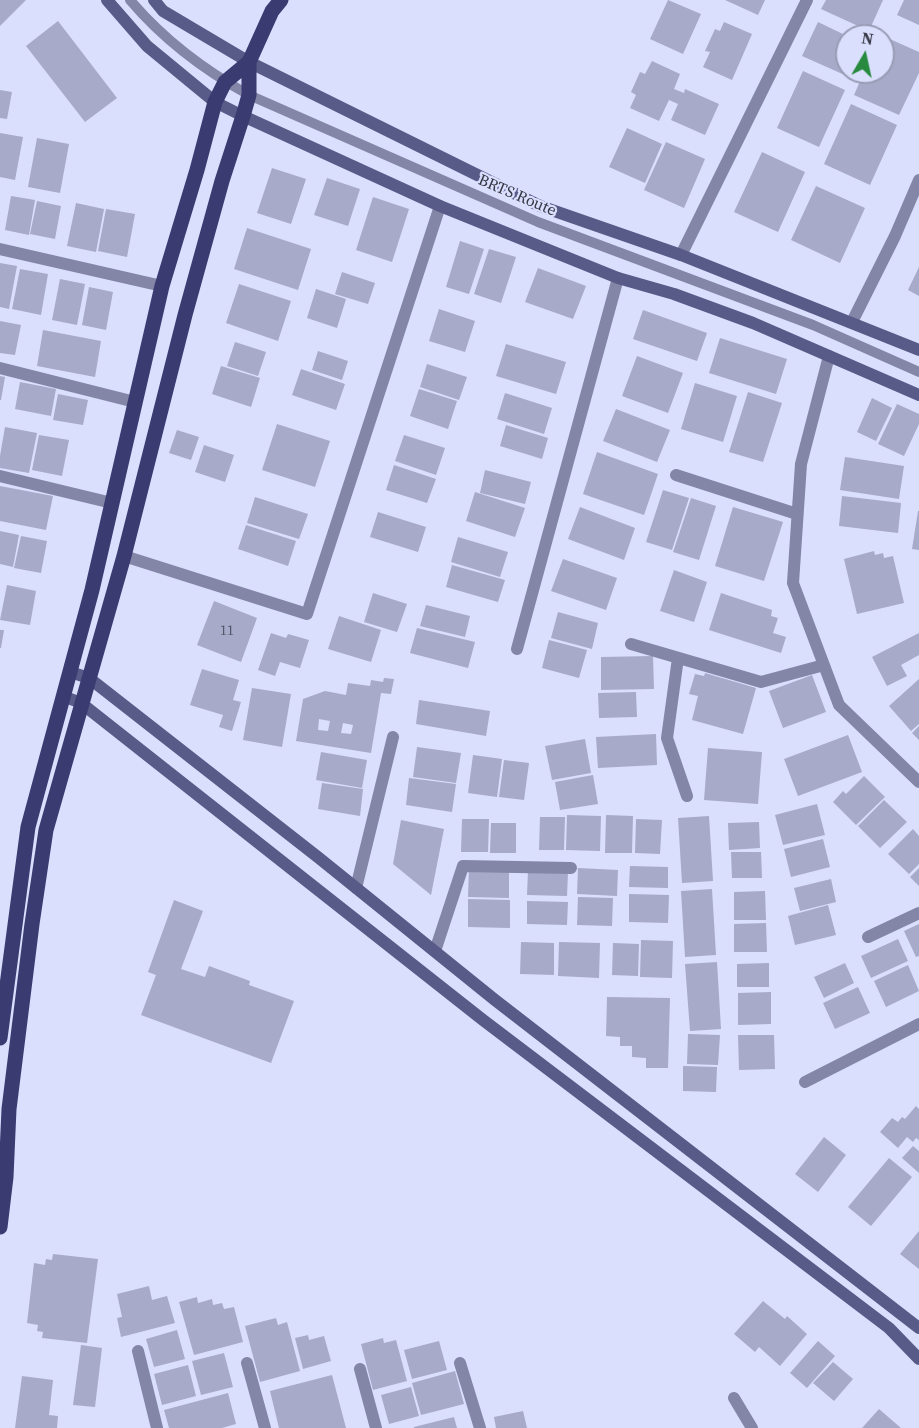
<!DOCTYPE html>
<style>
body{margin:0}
#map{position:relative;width:919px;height:1428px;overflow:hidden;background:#dbdffe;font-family:"Source Serif 4",serif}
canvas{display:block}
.north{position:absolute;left:835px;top:24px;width:60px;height:60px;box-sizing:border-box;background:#dbdffe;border:2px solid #999cb4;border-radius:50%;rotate:9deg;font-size:16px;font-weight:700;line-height:24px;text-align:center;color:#373845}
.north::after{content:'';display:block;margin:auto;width:21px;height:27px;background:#278a3e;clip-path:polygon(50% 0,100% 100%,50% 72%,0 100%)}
</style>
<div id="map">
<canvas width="919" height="1428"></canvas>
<div class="north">N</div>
</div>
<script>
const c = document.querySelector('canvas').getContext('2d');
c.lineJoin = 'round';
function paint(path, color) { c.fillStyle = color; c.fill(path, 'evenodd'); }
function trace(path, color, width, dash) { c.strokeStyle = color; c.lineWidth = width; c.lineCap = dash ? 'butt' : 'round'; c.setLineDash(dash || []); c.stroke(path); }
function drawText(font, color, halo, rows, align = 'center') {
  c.font = font + ' "Source Serif 4",serif'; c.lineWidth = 4.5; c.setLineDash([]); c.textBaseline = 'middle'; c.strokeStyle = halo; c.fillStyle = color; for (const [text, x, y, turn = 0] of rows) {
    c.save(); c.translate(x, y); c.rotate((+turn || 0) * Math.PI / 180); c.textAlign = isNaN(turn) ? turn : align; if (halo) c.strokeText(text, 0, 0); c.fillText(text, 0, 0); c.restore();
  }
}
paint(new Path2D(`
 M0,0h26l-26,26z
 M668,0l33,14 -18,40 -33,-15z
 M725,0h40l-7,15z
 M826,0h57l-14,31 -48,-22z
 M904,0h15v25l-22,-10z
 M58,21l59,77 -32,24 -59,-76z
 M724,22l28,12 -20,46 -29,-13 7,-15 -5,-1 10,-22 5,2z
 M818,22l29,14v36h2l-2,4 -45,-20z
 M883,36l36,16v21l-20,42 -45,-20 10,-23h19z
 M652,61l28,13 -6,15 10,4 1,-4 34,15 -14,31 -34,-15 7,-16 -9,-4 -10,21 -29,-13 6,-13 -5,-3 9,-20 5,2z
 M803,71l42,19 -26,57 -42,-19z
 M0,90l12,2 -5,27 -7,-1z
 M851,104l46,21 -27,60 -46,-21z
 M627,128l35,16 -17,39 -36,-16z
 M0,133l23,4 -8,43 -15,-3z
 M37,138l32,6 -9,49 -32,-6z
 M666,142l39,17 -21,49 -40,-18z
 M762,152l43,20 -27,60 -44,-20z
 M272,168l34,11 -15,45 -34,-11z
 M327,178l33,11 -12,37 -34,-11z
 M816,186l49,22 -25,55 -49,-23z
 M11,196l24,4 -6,35 -24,-5z
 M373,197l36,12 -17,53 -36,-12z
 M37,201l24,5 -6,33 -25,-5z
 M76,203l28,6 -8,43 -29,-6z
 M106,209l29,5 -8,43 -29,-6z
 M247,228l64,21 -13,41 -64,-21z
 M460,241l24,8 -15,45 -23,-7z
 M489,249l27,8 -15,46 -27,-9z
 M0,263l17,3 -8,43 -9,-2z
 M919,267v29l-11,-6z
 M538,268l48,18 -13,33 -48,-17z
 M20,269l28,5 -7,41 -29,-6z
 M342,272l33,11 -7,21 -33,-10z
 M60,279l25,5 -8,41 -25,-5z
 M239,284l52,17 -13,40 -52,-18z
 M89,287l24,5 -7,38 -24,-5z
 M316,289l30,10 -9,29 -30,-10z
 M439,309l36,12 -10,31 -36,-11z
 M643,310l64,23 -10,28 -64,-22z
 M0,321l21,4 -6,30 -15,-2z
 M43,330l58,11 -6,36 -58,-11z
 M720,338l67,21 -11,35 -67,-21z
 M235,342l31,10 -8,24 -31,-10z
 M506,344l60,18 -10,32 -60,-18z
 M318,351l30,10 -6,19 -30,-10z
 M637,356l46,17 -15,40 -46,-17z
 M427,364l40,13 -8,23 -39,-13z
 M221,366l39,12 -9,29 -39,-13z
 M301,369l44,15 -9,26 -44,-15z
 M0,376l5,1 -4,23h-1z
 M20,382l36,7 -5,27 -36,-7z
 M695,383l42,13 -14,46 -42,-13z
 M419,389l38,12 -9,28 -38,-13z
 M748,392l34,11 -19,59 -34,-10z
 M505,393l47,15 -8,26 -47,-15z
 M58,394l30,6 -5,25 -30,-5z
 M872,398l20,10 -16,33 -19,-9z
 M897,404l22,10v10l-15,32 -26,-12z
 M616,409l54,21 -13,32 -54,-21z
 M277,424l53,17 -15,46 -53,-17z
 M506,425l42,13 -6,21 -42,-13z
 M5,427l32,6 -8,40 -29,-5v-12z
 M177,430l22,7 -8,23 -22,-7z
 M39,435l30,5 -7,36 -30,-6z
 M404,435l41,13 -9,27 -41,-14z
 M204,445l30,10 -9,27 -30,-10z
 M597,452l61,22 -14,41 -61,-21z
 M845,457l59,9 -5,33 -59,-9z
 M394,465l42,14 -9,24 -41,-13z
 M485,470l46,12 -6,22 -45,-11z
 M0,486l53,10 -7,34 -46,-9z
 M663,490l26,8 -17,52 -26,-8z
 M475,492l50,16 -10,29 -49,-16z
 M842,496l59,7 -3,30 -59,-7z
 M255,497l53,17 -9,25 -52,-16z
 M691,498l25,8 -17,54 -26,-8z
 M580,507l55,21 -11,32 -56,-21z
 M733,507l50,15 -19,59 -49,-15z
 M918,511h1v39l-7,-1z
 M378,512l48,15 -8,25 -48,-15z
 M246,525l50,16 -8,25 -50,-17z
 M0,531l19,4 -6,32 -13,-3z
 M21,536l26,5 -6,32 -27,-5z
 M458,537l50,15 -8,25 -49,-15z
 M874,551l1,4 8,-2 1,5 9,-2 11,47 -47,11 -13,-55z
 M563,559l54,19 -11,32 -55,-19z
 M452,565l53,15 -7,22 -52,-15z
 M674,570l33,12 -13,40 -34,-11z
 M7,585l29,6 -6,34 -30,-5z
 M373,593l34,11 -10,28 -33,-10z
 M721,593l51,17 -1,6 7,2 -5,15 13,4 -5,16 -72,-23z
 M214,601l43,17 -16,44 -44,-17z
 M426,605l44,11 -5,21 -45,-11z
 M558,612l40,11 -6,26 -41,-11z
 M339,616l42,14 -10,32 -43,-13z
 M417,628l58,14 -7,26 -58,-15z
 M0,630h4l-3,18h-1z
 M271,633l15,5 2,-4 21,6 -9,28 -20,-6 -5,14 -17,-6z
 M919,633v22l-18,10 6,11 -20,10 -15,-29z
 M549,640l38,10 -8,28 -37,-10z
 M653,656l1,33 -53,1v-33z
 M202,669l37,11 -6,20 8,2 -9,29 -13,-4 4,-12 -33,-10z
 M705,673l51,15 -13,46 -51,-14 6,-24 -9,-2 6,-20 9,2z
 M812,675l14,37 -43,16 -14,-37z
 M384,678l10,1 -3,15 -10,-1 -10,60 -75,-12 7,-42 22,-8 21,4 2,-12 22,3 1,-6 12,2zM319,719l11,2 -2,10 -10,-1zM343,723l10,2 -2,9 -10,-1z
 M919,679v45l-8,7 -22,-25z
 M252,688l39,6 -9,53 -39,-7z
 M636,692l1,25 -38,1 -1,-25z
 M419,700l71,11 -4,25 -70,-12z
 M919,726v14l-7,-7z
 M656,734l1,31 -59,3 -2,-31z
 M848,735l14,37 -64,24 -14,-37z
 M585,739l6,34 -39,7 -7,-34z
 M417,747l44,6 -5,30 -43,-6z
 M708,748l54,4 -4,52 -54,-4z
 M321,752l46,8 -5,28 -46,-8z
 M473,755l29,4 -5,38 -29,-4z
 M504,760l25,3 -5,37 -25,-3z
 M593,775l5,29 -38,6 -5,-28z
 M864,776l21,21 -29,28 -23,-23 10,-11 3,3z
 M409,778l47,6 -4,28 -46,-7z
 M322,783l41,6 -3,27 -42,-7z
 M884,800l23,22 -27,26 -22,-22z
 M817,804l8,31 -42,10 -8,-30z
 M567,815l34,1 -1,35 -34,-1z
 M606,815l27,1 -1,37h-27z
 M709,816l4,65 -31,2 -4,-65z
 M540,817h25l-1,33h-25z
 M462,819h27l-1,33h-27z
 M636,819l26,1 -2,34 -25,-1z
 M401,820l43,9 -13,66 -38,-31z
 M759,822l1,26 -31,2 -1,-27z
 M491,823h25v30h-26z
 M913,829l6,7v28l-10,10 -21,-20z
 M823,839l7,28 -39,10 -7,-28z
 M731,852h30l1,26h-30z
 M630,866l38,1v21l-39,-1z
 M578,868l40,2 -1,26 -40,-2z
 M919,868v18l-9,-9z
 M469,869l40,2v27l-41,-1z
 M528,871l40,1 -1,24 -40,-1z
 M831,879l5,23 -36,9 -6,-23z
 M712,889l4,66 -31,2 -4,-66z
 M765,891l1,29h-32v-28z
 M629,894l40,1 -1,28 -39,-1z
 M578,897l35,1 -1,28 -35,-1z
 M468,899l42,1v28l-42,-1z
 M174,900l29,11 -22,58 24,8 4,-11 41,15 -1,4 45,16 -23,62 -130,-48 15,-40 -8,-3z
 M527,901l41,1 -1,23 -40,-1z
 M828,905l8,30 -41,10 -7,-29z
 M766,923l1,29h-33v-28z
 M919,924v32l-3,1 -12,-26z
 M898,939l10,22 -37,17 -10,-22z
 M641,940l32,1 -1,37 -32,-1z
 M521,942l33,1v32l-34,-1z
 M559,942l41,1 -1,35 -41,-2z
 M613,943l26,1 -1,32 -26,-1z
 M717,962l4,67 -31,2 -5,-67z
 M769,963v24h-32v-23z
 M845,963l9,20 -30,15 -10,-21z
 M908,965l11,26 -33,16 -12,-26z
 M858,987l12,26 -35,16 -12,-26z
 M771,992v32l-33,1v-32z
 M607,997l63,1 -2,70h-22v-10l-14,-1v-11h-12v-9l-14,-1z
 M688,1034l32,1 -2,30 -31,-1z
 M738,1035h36l1,34 -36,1z
 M683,1066l34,1 -1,25 -33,-1z
 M916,1106l3,3v31l-3,-2 -3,4 -6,-5 -9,11 -18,-16 12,-14 6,4 4,-5 3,2z
 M824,1137l22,18 -28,37 -23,-18z
 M913,1146l6,5v22l-17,-15z
 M889,1158l23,19 -41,49 -23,-19z
 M919,1231v38l-19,-15z
 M53,1254l45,5 -11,84 -45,-5 1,-6 -6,-1 1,-6 -11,-2 7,-60 11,2 1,-6 6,1z
 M149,1286l3,14 15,-4 8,27 -54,14 -4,-19 5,-1 -5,-23z
 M197,1297l1,6 14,-4 1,6 9,-2 2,6 10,-2 9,35 -49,13 -15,-53z
 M763,1301l22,18 2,-3 20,18 -27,32 -21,-19 -4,5 -21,-18z
 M276,1318l2,7 9,-3 13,49 -40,11 -15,-56z
 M177,1330l8,29 -31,8 -8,-28z
 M308,1335l1,5 15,-4 7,25 -28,8 -8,-31z
 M383,1338l1,5 12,-3 11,41 -34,9 -12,-46z
 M439,1341l8,29 -35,9 -8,-29z
 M818,1341l17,15 -28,32 -17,-15z
 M81,1345l21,3 -7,59 -22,-2z
 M224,1353l9,34 -32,8 -9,-34z
 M833,1362l20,17 -19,22 -21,-18z
 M188,1365l8,31 -34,9 -8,-31z
 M455,1371l9,33 -43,11 -9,-32z
 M332,1375l14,53h-67l-9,-37z
 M22,1376l31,4 -4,35 9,1 -1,12h-42z
 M411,1387l8,29 -30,8 -8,-29z
 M228,1393l8,31 -14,4h-53l-5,-18z
 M879,1409l22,19h-39z
 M523,1411l4,17h-31l-2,-11z
 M454,1417l3,11h-43v-1z`), '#a7aac8');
trace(new Path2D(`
 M130,0c33,39 74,70 119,95l289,127 275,103 106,47`), '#8386a6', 10);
trace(new Path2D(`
 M0,249l162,37
 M681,255l126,-255
 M852,322l43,-86 24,-56
 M829,356l-28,108 -8,119 46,122 80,77
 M0,368l135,34
 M676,475l121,39
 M0,476l112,27
 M124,556l183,58 133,-408
 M631,644l130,38 63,-17
 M517,649l101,-371
 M678,658l-11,80 20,58
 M356,888l37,-151
 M868,937l51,-24
 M435,951l28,-85 108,2
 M805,1082l114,-58
 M138,1351l19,77
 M247,1363l18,65
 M460,1363l20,65
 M360,1369l16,59
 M734,1398l18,30`), '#8386a6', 12);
trace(new Path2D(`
 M107,0l40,46 68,56 28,14 197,90 178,72 56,16 79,29 166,72
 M154,0l9,11 86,51 291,144 141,49 238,95
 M70,672l19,6 230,180 176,142 424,328
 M63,696l18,7 402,317 406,308 30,31`), '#585a88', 12);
trace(new Path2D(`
 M0,1038l28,-211 64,-237 70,-304 35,-116 18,-68 10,-20 24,-20
 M0,1227l6,-50 3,-68 23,-185 14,-94 78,-274 61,-241 37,-134 21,-65 6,-21v-33l23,-51 9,-11`), '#3a3b71', 15);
drawText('14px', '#535466', null, [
 ["11",227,631]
]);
drawText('16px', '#373845', '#dbdffe', [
 ["BRTS Route",517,196,23]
]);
</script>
